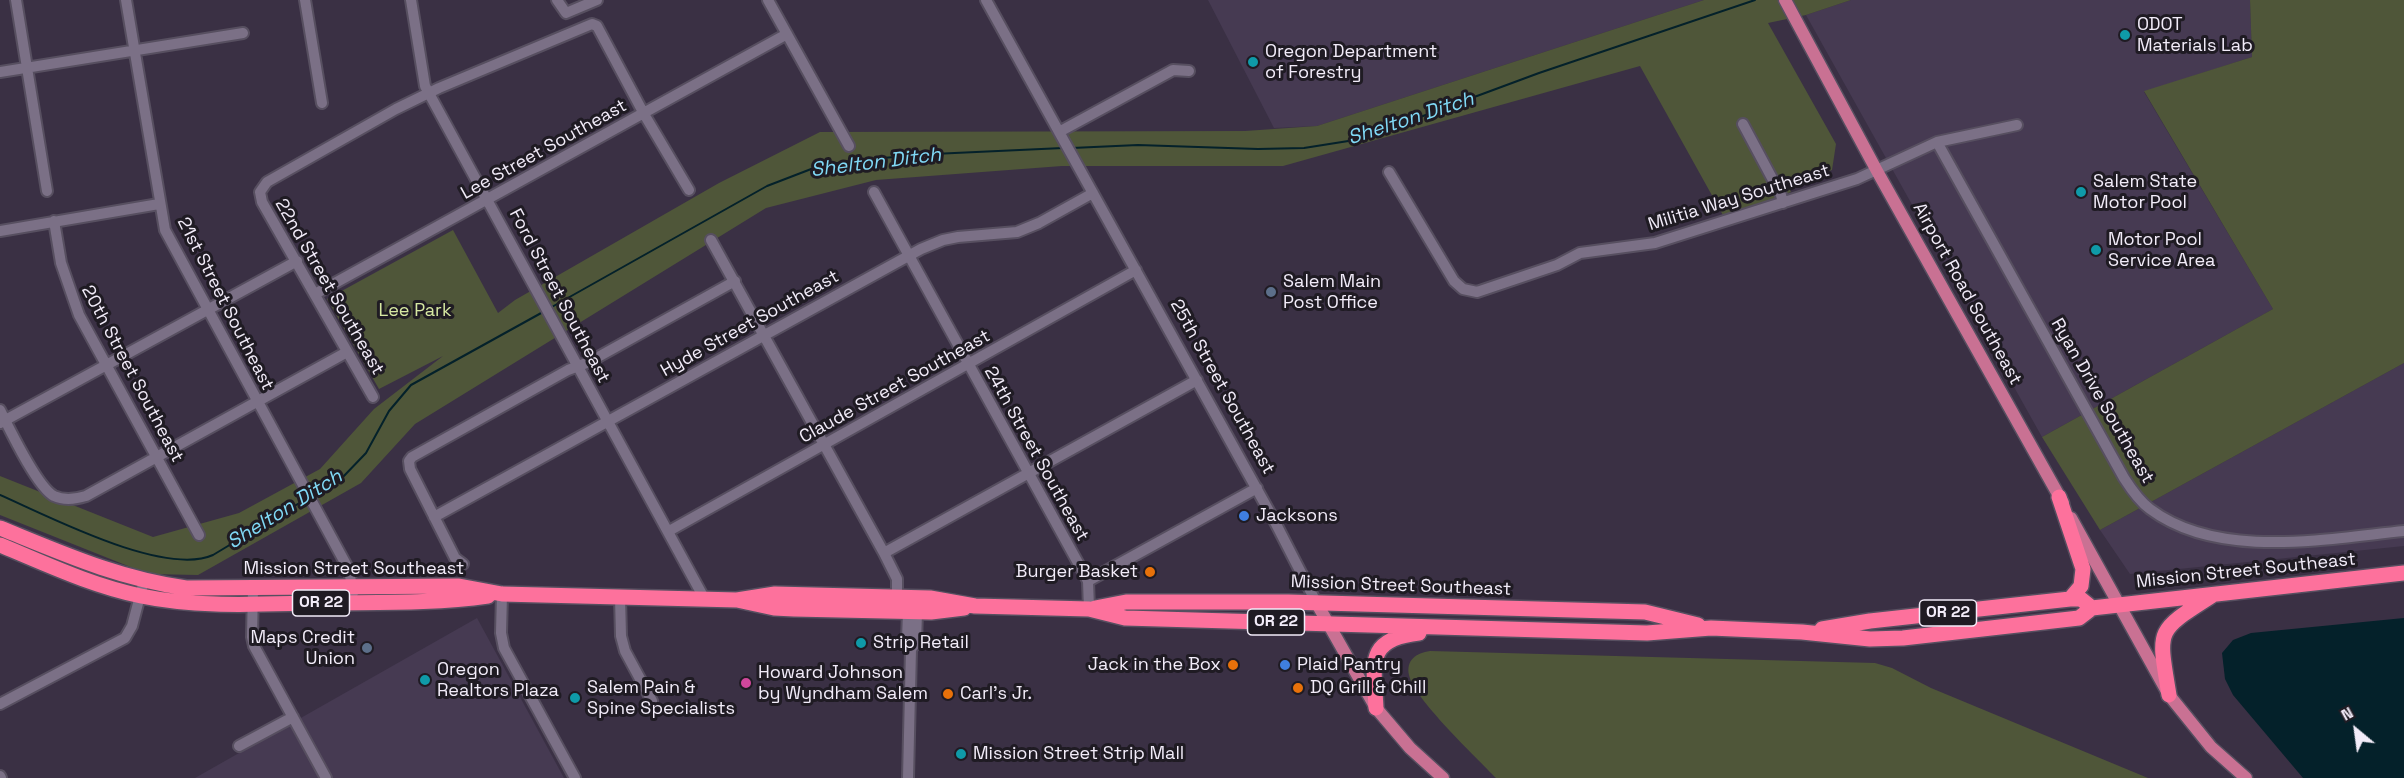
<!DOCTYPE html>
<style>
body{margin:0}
#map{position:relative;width:2404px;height:778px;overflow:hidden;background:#3a3044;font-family:"Space Grotesk",sans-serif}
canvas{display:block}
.north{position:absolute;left:2326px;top:700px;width:60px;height:60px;-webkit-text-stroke:4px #1f1b23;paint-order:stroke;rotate:331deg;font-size:16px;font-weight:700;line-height:24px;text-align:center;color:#f2ecf9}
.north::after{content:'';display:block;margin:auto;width:21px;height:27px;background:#f2ecf9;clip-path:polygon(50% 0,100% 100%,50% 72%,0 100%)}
</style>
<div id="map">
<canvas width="2404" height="778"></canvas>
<div class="north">N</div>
</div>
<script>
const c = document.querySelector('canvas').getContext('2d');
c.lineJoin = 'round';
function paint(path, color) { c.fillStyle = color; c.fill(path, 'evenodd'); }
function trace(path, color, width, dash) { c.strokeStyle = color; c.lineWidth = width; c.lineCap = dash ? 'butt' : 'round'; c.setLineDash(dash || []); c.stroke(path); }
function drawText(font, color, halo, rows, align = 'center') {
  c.font = font + ' "Space Grotesk",sans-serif'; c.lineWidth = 6; c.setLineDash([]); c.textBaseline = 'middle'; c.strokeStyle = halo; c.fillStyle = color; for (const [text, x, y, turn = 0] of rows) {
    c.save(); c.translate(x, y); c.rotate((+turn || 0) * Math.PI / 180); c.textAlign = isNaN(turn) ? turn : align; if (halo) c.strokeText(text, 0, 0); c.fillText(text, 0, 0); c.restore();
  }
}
paint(new Path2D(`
 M1208,0h496l-387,126 -43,2z
 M1851,0h399l2,57 -108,35 129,217 -231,128 -236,-422z
 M2404,363v183l-274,28 -30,-44z
 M477,618l87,160h-369z`), '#463a52');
paint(new Path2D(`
 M1704,0h147l-45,15 -38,8 68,121 -4,26 -44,15 3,7 -67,25 -84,-151 -357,100h-221l-186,14 -110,28 -351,216 -54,59 -163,92 -50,-1 -148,-59v-39l153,61 86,-24 81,-44 54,-60 69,-53 -64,33 -52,-90 126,-69 45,83 17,-13 204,-117 101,-51 425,-1 72,-5z
 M2250,0h154v363l-304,167 -58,-93 231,-128 -129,-218 108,-34z
 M1430,651l445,12 17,5 39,20 217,90h-652c-19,-20 -82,-79 -87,-103 -3,-15 7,-22 21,-24z`), '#4f5639');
paint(new Path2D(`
 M2404,618v160h-101l-70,-83 -8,-16 -3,-26 11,-13 18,-7z`), '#04212a');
trace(new Path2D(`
 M1072,148l66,-3 120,4 46,-1 57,-9 178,-66 216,-73
 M550,308l217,-122 52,-20 38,-6 76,-6 130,-6
 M0,495c48,21 164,82 213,60l93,-56
 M314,495l27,-16 25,-26 23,-42 22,-26 132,-73`), '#04212a', 2);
const minor = new Path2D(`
 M16,0l31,191
 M126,0l39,230 184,340 4,23
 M305,0l17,103
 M411,0l14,86 279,512
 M557,0l9,13 31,-13
 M768,0l81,146
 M986,0l289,522 41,80
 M0,72l243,-39
 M1743,124l38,71 2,8
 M1059,132l114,-62 16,1
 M1937,142l187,336c7,11 15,23 26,31 68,51 175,30 254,22
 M1389,172l65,109 9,8 14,3 80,-27 23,-12 75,-10 202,-64 80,-37 80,-17
 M874,192l214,389 1,28
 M54,221l7,42 18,52 120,220
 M0,231l159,-27
 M711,240l173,313 13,26v17
 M315,294l472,-260
 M373,397l-111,-195 -2,-10 7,-10 129,-73 43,-21 153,-64 5,2 47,88 45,76
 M0,410c10,20 37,77 54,86 11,5 22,3 32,0l261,-144
 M0,423l297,-162
 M434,517l487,-268 22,-9 15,-3 59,-5 22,-9 54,-30
 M669,531l467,-261
 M884,553l313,-173
 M463,564l-8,-6 -45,-89 -1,-8 3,-4 156,-87 21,-8 146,-81
 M1088,581l169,-93
 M253,589l-1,48 2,9 72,132
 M502,594l-1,39 3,15 71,130
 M620,597l1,39 4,15 27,50
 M908,612l-1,28 4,9
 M0,704l125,-66 7,-12 12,-45
 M239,746l54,-29
 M0,776l1,2
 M908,778l3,-129 5,-6 1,-31`);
const major = new Path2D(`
 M1785,0l92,171 186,332
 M2071,518l98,177 42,52 35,31
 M1316,602l60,106 34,40 33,30`);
const highway = new Path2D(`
 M2059,497l24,72 -2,17 -11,13
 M0,528c64,26 117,50 186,60l273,-2 43,8 235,6 37,8 20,1 137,3 33,-4
 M0,545c46,19 92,41 141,51 58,12 119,8 178,7 56,-1 113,1 169,-7
 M737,600l38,-6 155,4 45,8 114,3 36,9 522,15 64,-5 91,4 68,7 33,-1 176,-20 13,-10 312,-35
 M1095,608l31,-6h162l357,10 53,13
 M1822,629l48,-8 200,-22h11l11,9
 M2169,695c-11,-67 -14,-63 44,-100
 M1376,708c-2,-44 -11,-69 43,-75`);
trace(minor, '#574f60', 14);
trace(major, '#574f60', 15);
trace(highway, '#574f60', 18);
trace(minor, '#7b7086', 10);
trace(major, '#c97193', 12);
trace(highway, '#fd719c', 15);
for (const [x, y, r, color] of [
 [2125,35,6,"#0f9aa8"],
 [1253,62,6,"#0f9aa8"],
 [2081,192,6,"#0f9aa8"],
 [2096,250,6,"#0f9aa8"],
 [1271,292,6,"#5c6f8a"],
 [1244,516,6,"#3f7fe0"],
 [1150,572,6,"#e8710a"],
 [861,643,6,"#0f9aa8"],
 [367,648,6,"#5c6f8a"],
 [1233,665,6,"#e8710a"],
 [1285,665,6,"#3f7fe0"],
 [425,680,6,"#0f9aa8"],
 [746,683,6,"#d1479c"],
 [1298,688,6,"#e8710a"],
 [948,694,6,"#e8710a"],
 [575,698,6,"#0f9aa8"],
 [961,754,6,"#0f9aa8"]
]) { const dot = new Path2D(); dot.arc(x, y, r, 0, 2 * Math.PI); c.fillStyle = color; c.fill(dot); trace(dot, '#1f1b23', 2); }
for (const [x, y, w] of [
 [321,603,57],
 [1948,613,57],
 [1276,622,57]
]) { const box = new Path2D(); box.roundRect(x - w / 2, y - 13, w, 26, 4.5); c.fillStyle = '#1f1b23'; c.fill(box); trace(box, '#f2ecf9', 1.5); }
drawText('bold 16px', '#f2ecf9', null, [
 ["OR 22",321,603],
 ["OR 22",1948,613],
 ["OR 22",1276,622]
]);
drawText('18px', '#f2ecf9', '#1f1b23', [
 ["ODOT",2137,25],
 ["Materials Lab",2137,46],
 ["Oregon Department",1265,52],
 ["of Forestry",1265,73],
 ["Salem State",2093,182],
 ["Motor Pool",2093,203],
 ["Motor Pool",2108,240],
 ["Service Area",2108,261],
 ["Salem Main",1283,282],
 ["Post Office",1283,303],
 ["Jacksons",1256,516],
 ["Burger Basket",1138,572,"right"],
 ["Maps Credit",355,638,"right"],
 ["Union",355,659,"right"],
 ["Strip Retail",873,643],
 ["Jack in the Box",1221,665,"right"],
 ["Plaid Pantry",1297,665],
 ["Oregon",437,670],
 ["Realtors Plaza",437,691],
 ["Howard Johnson",758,673],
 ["by Wyndham Salem",758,694],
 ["Salem Pain &",587,688],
 ["Spine Specialists",587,709],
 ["DQ Grill & Chill",1310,688],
 ["Carl's Jr.",960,694],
 ["Mission Street Strip Mall",973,754]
], 'left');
drawText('18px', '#f2ecf9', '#1f1b23', [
 ["Lee Street Southeast",544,150,-29],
 ["Militia Way Southeast",1739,198,-17],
 ["22nd Street Southeast",329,287,60],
 ["Airport Road Southeast",1967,294,61],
 ["Ford Street Southeast",559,296,62],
 ["21st Street Southeast",225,304,63],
 ["Hyde Street Southeast",750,324,-29],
 ["20th Street Southeast",132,374,62],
 ["Claude Street Southeast",895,387,-29],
 ["25th Street Southeast",1222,387,61],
 ["Ryan Drive Southeast",2102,401,60],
 ["24th Street Southeast",1036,454,61],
 ["Mission Street Southeast",354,569],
 ["Mission Street Southeast",2246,571,-6],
 ["Mission Street Southeast",1401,586,2]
]);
drawText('18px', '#d7e9a2', '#1f1b23', [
 ["Lee Park",415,311]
]);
drawText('italic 20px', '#80d9f6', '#1f1b23', [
 ["Shelton Ditch",1411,119,-18],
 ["Shelton Ditch",876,163,-7],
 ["Shelton Ditch",285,510,-32]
]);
</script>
